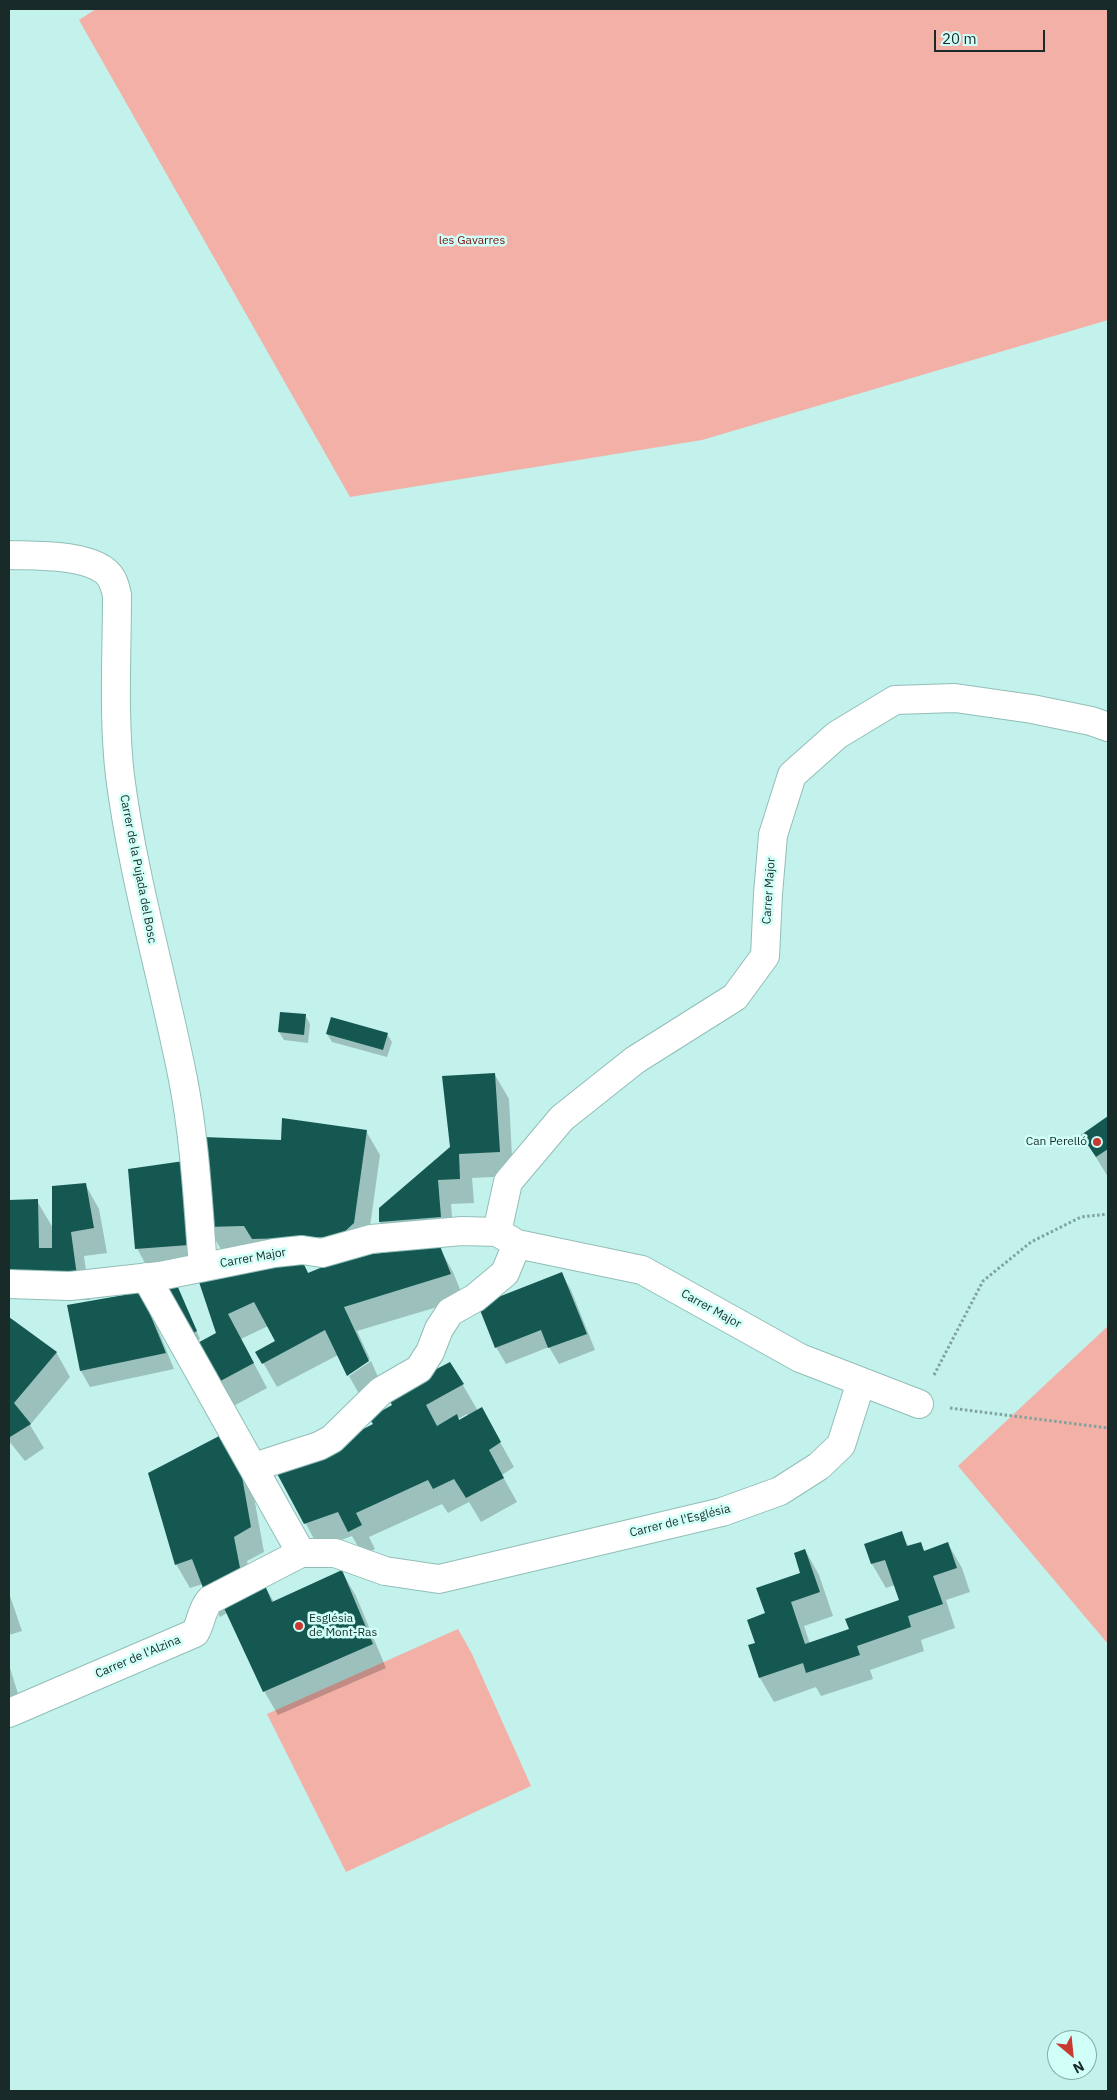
<!DOCTYPE html>
<meta charset="utf-8">
<style>
body{margin:0}
#map{position:relative;width:1117px;height:2100px;overflow:hidden;background:#c3f1eb;font-family:"IBM Plex Sans",sans-serif}
canvas{display:block}
.frame{position:absolute;inset:0;border:10px solid #192b29;pointer-events:none}
.north{position:absolute;left:1047px;top:2030px;width:50px;height:50px;box-sizing:border-box;background:#d0fff8;border:1px solid #87aaa5;border-radius:50%;rotate:152deg;font-size:14px;font-weight:700;line-height:20px;text-align:center;color:#192b29}
.north::after{content:'';display:block;margin:auto;width:18px;height:22px;background:#c73931;clip-path:polygon(50% 0,100% 100%,50% 72%,0 100%)}
.scale{position:absolute;left:934px;top:30px;width:111px;height:22px;box-sizing:border-box;border:2px solid #192b29;border-top:0;padding-left:6px;font-size:15px;line-height:18px;white-space:nowrap;color:#192b29;-webkit-text-stroke:4px #d0fff8;paint-order:stroke}
</style>
<div id="map">
<canvas width="1117" height="2100"></canvas>
<div class="frame"></div>
<div class="north">N</div>
<div class="scale">20 m</div>
</div>
<script>
const c = document.querySelector('canvas').getContext('2d');
c.lineJoin = 'round';
function paint(path, color) { c.fillStyle = color; c.fill(path, 'evenodd'); }
function trace(path, color, width, dash) { c.strokeStyle = color; c.lineWidth = width; c.lineCap = dash ? 'butt' : 'round'; c.setLineDash(dash || []); c.stroke(path); }
function drawText(font, color, halo, rows, align = 'center') {
  c.font = font + ' "IBM Plex Sans",sans-serif'; c.lineWidth = 5; c.setLineDash([]); c.textBaseline = 'middle'; c.strokeStyle = halo; c.fillStyle = color; for (const [text, x, y, turn = 0] of rows) {
    c.save(); c.translate(x, y); c.rotate((+turn || 0) * Math.PI / 180); c.textAlign = isNaN(turn) ? turn : align; if (halo) c.strokeText(text, 0, 0); c.fillText(text, 0, 0); c.restore();
  }
}
paint(new Path2D(`
 M96,9h1012v311l-406,120 -352,57 -271,-477z
 M1108,1326v318l-150,-178z
 M458,1629l14,25 59,132 -185,86 -79,-158z`), '#f2b0a7');
paint(new Path2D(`
 M305,1015l5,9 -2,19 -24,-3 -5,-8z
 M327,1034h60l5,8 -5,15 -55,-15z
 M495,1075l14,24 4,77 -41,2 2,25 -23,1 3,37 -60,5 -14,-24v-13l71,-62z
 M1108,1118v59l-25,-41z
 M366,1131l14,24 -13,93 -7,9 79,-10 14,25 11,27 -107,32 13,28 -22,15 -10,-19 -61,32 -20,-35 20,-10 -9,-16 -27,13 26,49 -39,21 -9,-14 -1,-61 4,-83 -14,-24 74,-85zM302,1262h37l-30,12z
 M184,1162l13,99 -51,4 -9,-17z
 M85,1184l14,25 8,44 -23,3 6,44 -81,-2v-97h28l16,27z
 M561,1273l10,17 24,60 -36,14 -10,-17 -43,17 -10,-17z
 M177,1287l23,52 -7,4z
 M140,1294l10,16 24,59 -84,18 -9,-16z
 M9,1318l47,34 14,25 -40,48 14,23 -19,13 -16,-20z
 M371,1361l11,25 -20,13 -13,-23z
 M450,1363l28,48 17,22 19,34 -12,8 15,27 -36,20 -12,-20 -21,11 -6,-9 -73,33 6,12 -12,6 -11,-19 -33,12 -44,-81 45,-14 54,-29 20,-19zM467,1414l1,3 -8,4 -2,-2z
 M224,1435l30,62 10,55 -17,9 6,31 11,-7 10,17 68,-30 14,24 30,72 -108,47 -14,-24 -37,-78 -7,4 -17,-33 -13,4 -14,-24z
 M901,1533l8,14 11,-4 5,9 23,-8 14,24 8,24 -24,8 9,28 -34,12 3,11 -54,19 3,9 -52,17 -5,-9 -42,15 -14,-24 -11,-32 7,-3 10,-29 36,-40 3,-24 14,25 14,41 -29,10 6,18 40,-14 51,-29 -6,-16 -9,3 -14,-24 -6,-19z
 M9,1593l13,38 -13,4z
 M9,1665l10,32 -10,3z`), '#0003');
paint(new Path2D(`
 M280,1012l26,2 -2,21 -26,-3z
 M331,1017l57,16 -5,17 -57,-16z
 M495,1073l5,79 -41,2 1,25 -22,1 3,37 -62,5v-14l71,-61 -8,-71z
 M1108,1116v33l-12,8 -15,-22z
 M282,1118l85,12 -13,93 -13,12 -10,2 -79,2 -8,-13 -38,1 -3,-90 78,3z
 M184,1161l5,84 -54,4 -7,-80z
 M86,1183l8,45 -23,4 6,44 -68,-1v-75l29,-1 1,49h13v-62z
 M440,1246l11,28 -107,33 25,54 -22,15 -22,-46 -63,34 -7,-12 20,-11 -21,-39 -26,12 26,49 -41,22 -21,-39 24,-13 -19,-57 104,-18 7,15 39,-16z
 M562,1272l25,62 -39,14 -7,-18 -46,18 -17,-43z
 M177,1285l20,46 -10,5 -21,-46z
 M141,1292l25,61 -86,18 -13,-66z
 M9,1317l48,35 -43,51 17,21 -21,13z
 M450,1362l14,22 -38,21 11,21 20,-12 2,6 23,-13 19,35 -12,8 15,28 -38,20 -12,-19 -21,10 -5,-9 -72,33 6,12 -14,7 -10,-20 -34,12 -31,-58 46,-14 54,-28 -4,-6 23,-13 -5,-10z
 M225,1433l16,38 10,56 -17,10 7,36 -36,20 -13,-34 -17,6 -27,-92z
 M902,1531l5,15 14,-4 3,9 24,-9 9,26 -24,8 10,28 -35,12 3,11 -54,19 3,9 -54,18 -3,-10 -44,15 -11,-33 7,-2 -8,-23 18,-7 -9,-25 44,-15 -6,-20 11,-4 15,43 -29,10 14,42 44,-15 -4,-10 54,-19 -14,-40 -14,4 -7,-20z
 M342,1570l31,74 -110,48 -39,-84 40,-25 8,19z`), '#155852');
const minor = new Path2D(`
 M9,555c27,1 74,-1 96,16 8,6 10,15 12,24 0,60 -4,121 3,181 13,102 43,202 63,303 12,62 15,125 20,188
 M497,1232l11,-50 54,-64 73,-58 100,-63 30,-41 3,-62 5,-59 19,-60 45,-40 58,-35 60,-2 77,11 59,12 17,6
 M146,1277l155,276h34l50,18 54,8 283,-67 58,-21 39,-25 22,-21 20,-63
 M9,1284l61,2 90,-10 114,-23 28,-3 20,3 49,-14 91,-8 35,1 20,12 125,26 158,88 119,46
 M254,1467l65,-21 13,-7 49,-48 38,-22 11,-17 9,-23 11,-17 25,-14 30,-25 12,-29
 M9,1713l186,-80c7,-12 6,-23 15,-33l91,-47`);
trace(minor, '#92beb8', 30);
trace(new Path2D(`
 M934,1375l49,-94 48,-39 50,-25 27,-3
 M950,1408l158,20`), '#80a39e', 3, [2.5, 2.5]);
trace(minor, '#fff', 28);
for (const [x, y, r, color] of [
 [1097,1142,5,"#c73931"],
 [299,1626,5,"#c73931"]
]) { const dot = new Path2D(); dot.arc(x, y, r, 0, 2 * Math.PI); c.fillStyle = color; c.fill(dot); trace(dot, '#d0fff8', 2); }
drawText('12px', '#780e0d', '#d0fff8', [
 ["les Gavarres",472,241]
]);
drawText('12px', '#192b29', '#d0fff8', [
 ["Carrer de la Pujada del Bosc",138,869,79],
 ["Carrer Major",769,891,-86],
 ["Carrer Major",253,1258,-10],
 ["Carrer Major",711,1309,29],
 ["Carrer de l'Església",680,1521,-14],
 ["Carrer de l'Alzina",138,1657,-23]
]);
drawText('12px', '#192b29', '#d0fff8', [
 ["Can Perelló",1087,1142],
 ["Església",309,1619,"left"],
 ["de Mont-Ras",309,1633,"left"]
], 'right');
</script>
